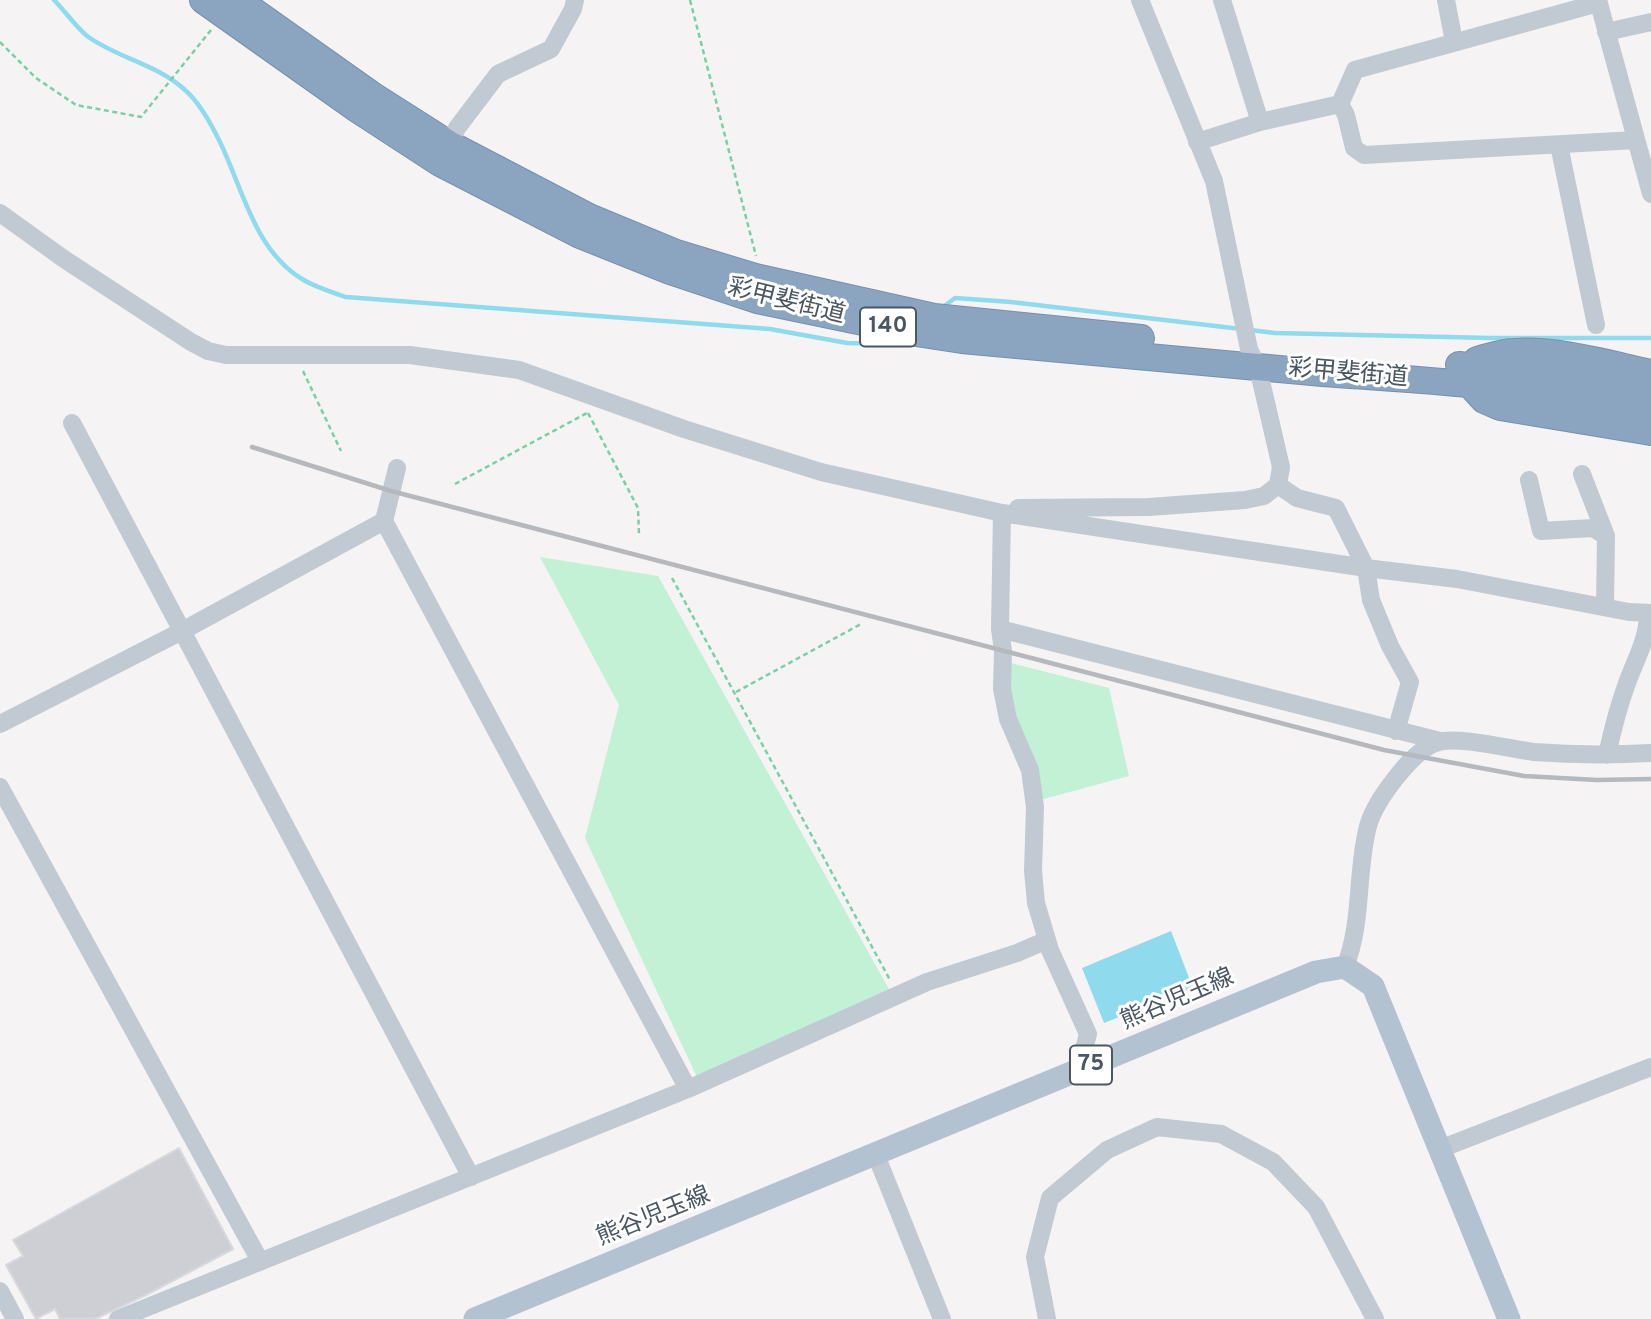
<!DOCTYPE html>
<meta charset="utf-8">
<style>
body{margin:0}
canvas{display:block;background:#f5f3f3}
</style>
<canvas width="1651" height="1319"></canvas>
<script>
const c = document.querySelector('canvas').getContext('2d');
c.lineJoin = 'round';
function paint(path, color) { c.fillStyle = color; c.fill(path, 'evenodd'); }
function trace(path, color, width, dash) { c.strokeStyle = color; c.lineWidth = width; c.lineCap = dash ? 'butt' : 'round'; c.setLineDash(dash || []); c.stroke(path); }
function drawText(font, color, halo, rows, align = 'center') {
  c.font = font + ' Overpass,"Noto Sans JP",sans-serif'; c.lineWidth = 6; c.setLineDash([]); c.textBaseline = 'middle'; c.strokeStyle = halo; c.fillStyle = color; for (const [text, x, y, turn = 0] of rows) {
    c.save(); c.translate(x, y); c.rotate((+turn || 0) * Math.PI / 180); c.textAlign = isNaN(turn) ? turn : align; if (halo) c.strokeText(text, 0, 0); c.fillText(text, 0, 0); c.restore();
  }
}
paint(new Path2D(`
 M540,557l118,19 232,415 -193,86 -112,-239 34,-133z
 M1011,663l98,25 20,88 -89,24 -35,-111z`), '#c3f1d5');
paint(new Path2D(`
 M1171,931l22,57 -89,35 -22,-55z`), '#90daee');
trace(new Path2D(`
 M54,0c11,11 21,26 33,36 30,22 70,28 98,54 14,12 25,32 33,48 24,47 35,111 84,141 13,8 29,13 44,18l424,32 77,14 44,1 4,-2
 M943,307l12,-9 56,4 230,27
 M1250,330l25,3 215,5h161`), '#90daee', 4.5);
const building = new Path2D(`
 M179,1148l54,101 -87,46 -51,24h-35l-5,-10 -19,10 -30,-54 17,-9 -10,-16z`);
paint(building, '#cdcfd5');
trace(building, '#d7d9de', 2);
const highway = new Path2D(`
 M203,0l154,109 83,54 140,72 90,36 87,29 159,33 46,7c121,11 241,23 361,33 110,8 222,13 328,40
 M238,0l134,95 77,49 140,73 87,36 79,24 179,40 207,21
 M1477,360c12,-3 25,-8 37,-8 44,-3 95,12 137,21
 M1459,365l101,11 91,17
 M1473,388l11,12 16,7 151,25`);
trace(highway, '#7690ad', 28);
trace(new Path2D(`
 M690,0l66,256
 M0,42l36,36 40,27 65,12 70,-87
 M303,371l38,80
 M588,413l50,95 1,27
 M455,484l132,-71
 M672,578l218,402
 M736,692l125,-68`), '#7ad0a6', 2.5, [5, 3.5]);
trace(new Path2D(`
 M1222,0l38,122
 M1446,0l8,42
 M1598,0l53,194
 M1606,32l45,-10
 M1340,104l6,11 8,33 10,7 272,-15
 M1197,142l63,-20 80,-18 15,-34 243,-67
 M449,144l8,-16 41,-54 53,-25 22,-40 2,-9
 M1559,145l37,180
 M0,213l64,46 127,83 17,9 18,4h184l109,15 165,59 137,43 181,41 364,55 91,11 172,33 22,1
 M72,423l399,754
 M397,468l-13,53 304,568
 M1582,474l24,62
 M1529,480l12,51 52,-3 13,8 -1,71
 M1278,485l19,13 39,10 30,60 5,32 19,46 20,36 -14,49
 M1018,508l131,-1 96,-7 19,-4 14,-11 3,-18 -23,-99 -9,-19 -35,-168 -74,-181
 M1002,513l-2,116 3,22 -1,38 6,30 22,51 5,37 -2,64 3,32 14,47 38,84 -10,37
 M1000,629l440,112
 M0,724l182,-93 202,-110
 M1607,755c5,-23 11,-47 19,-69 9,-26 22,-46 22,-73
 M0,787l260,474
 M1345,967c18,-45 11,-95 23,-141 7,-25 45,-77 70,-84 21,-6 72,7 96,10 39,3 78,3 117,1
 M1440,1149l211,-82
 M876,1155l66,164
 M0,1291l15,28
 M118,1319l570,-230 239,-107 90,-29 30,-13
 M1047,1319l-12,-62 15,-59 57,-48 50,-23 64,7 52,28 43,45 59,112`), '#c1cad2', 18);
trace(new Path2D(`
 M475,1319l841,-347 29,-5 28,19 136,333`), '#b3c2d1', 23);
trace(highway, '#8ba5c1', 26);
trace(new Path2D(`
 M252,447l139,44 993,259 140,26 73,4 54,-1`), '#b5b8bd', 4.5);
for (const [x, y, w] of [
 [888,327,56],
 [1091,1065,42]
]) { const box = new Path2D(); box.roundRect(x - w / 2, y - 19.5, w, 39, 5); c.fillStyle = '#fff'; c.fill(box); trace(box, '#4a5661', 2); }
drawText('bold 23px', '#4a5661', null, [
 ["140",888,327],
 ["75",1091,1065]
]);
drawText('24px', '#4a5661', '#fff', [
 ["彩甲斐街道",786,303,14],
 ["彩甲斐街道",1348,375,5],
 ["熊谷児玉線",1178,1001,-23],
 ["熊谷児玉線",654,1218,-22]
]);
</script>
